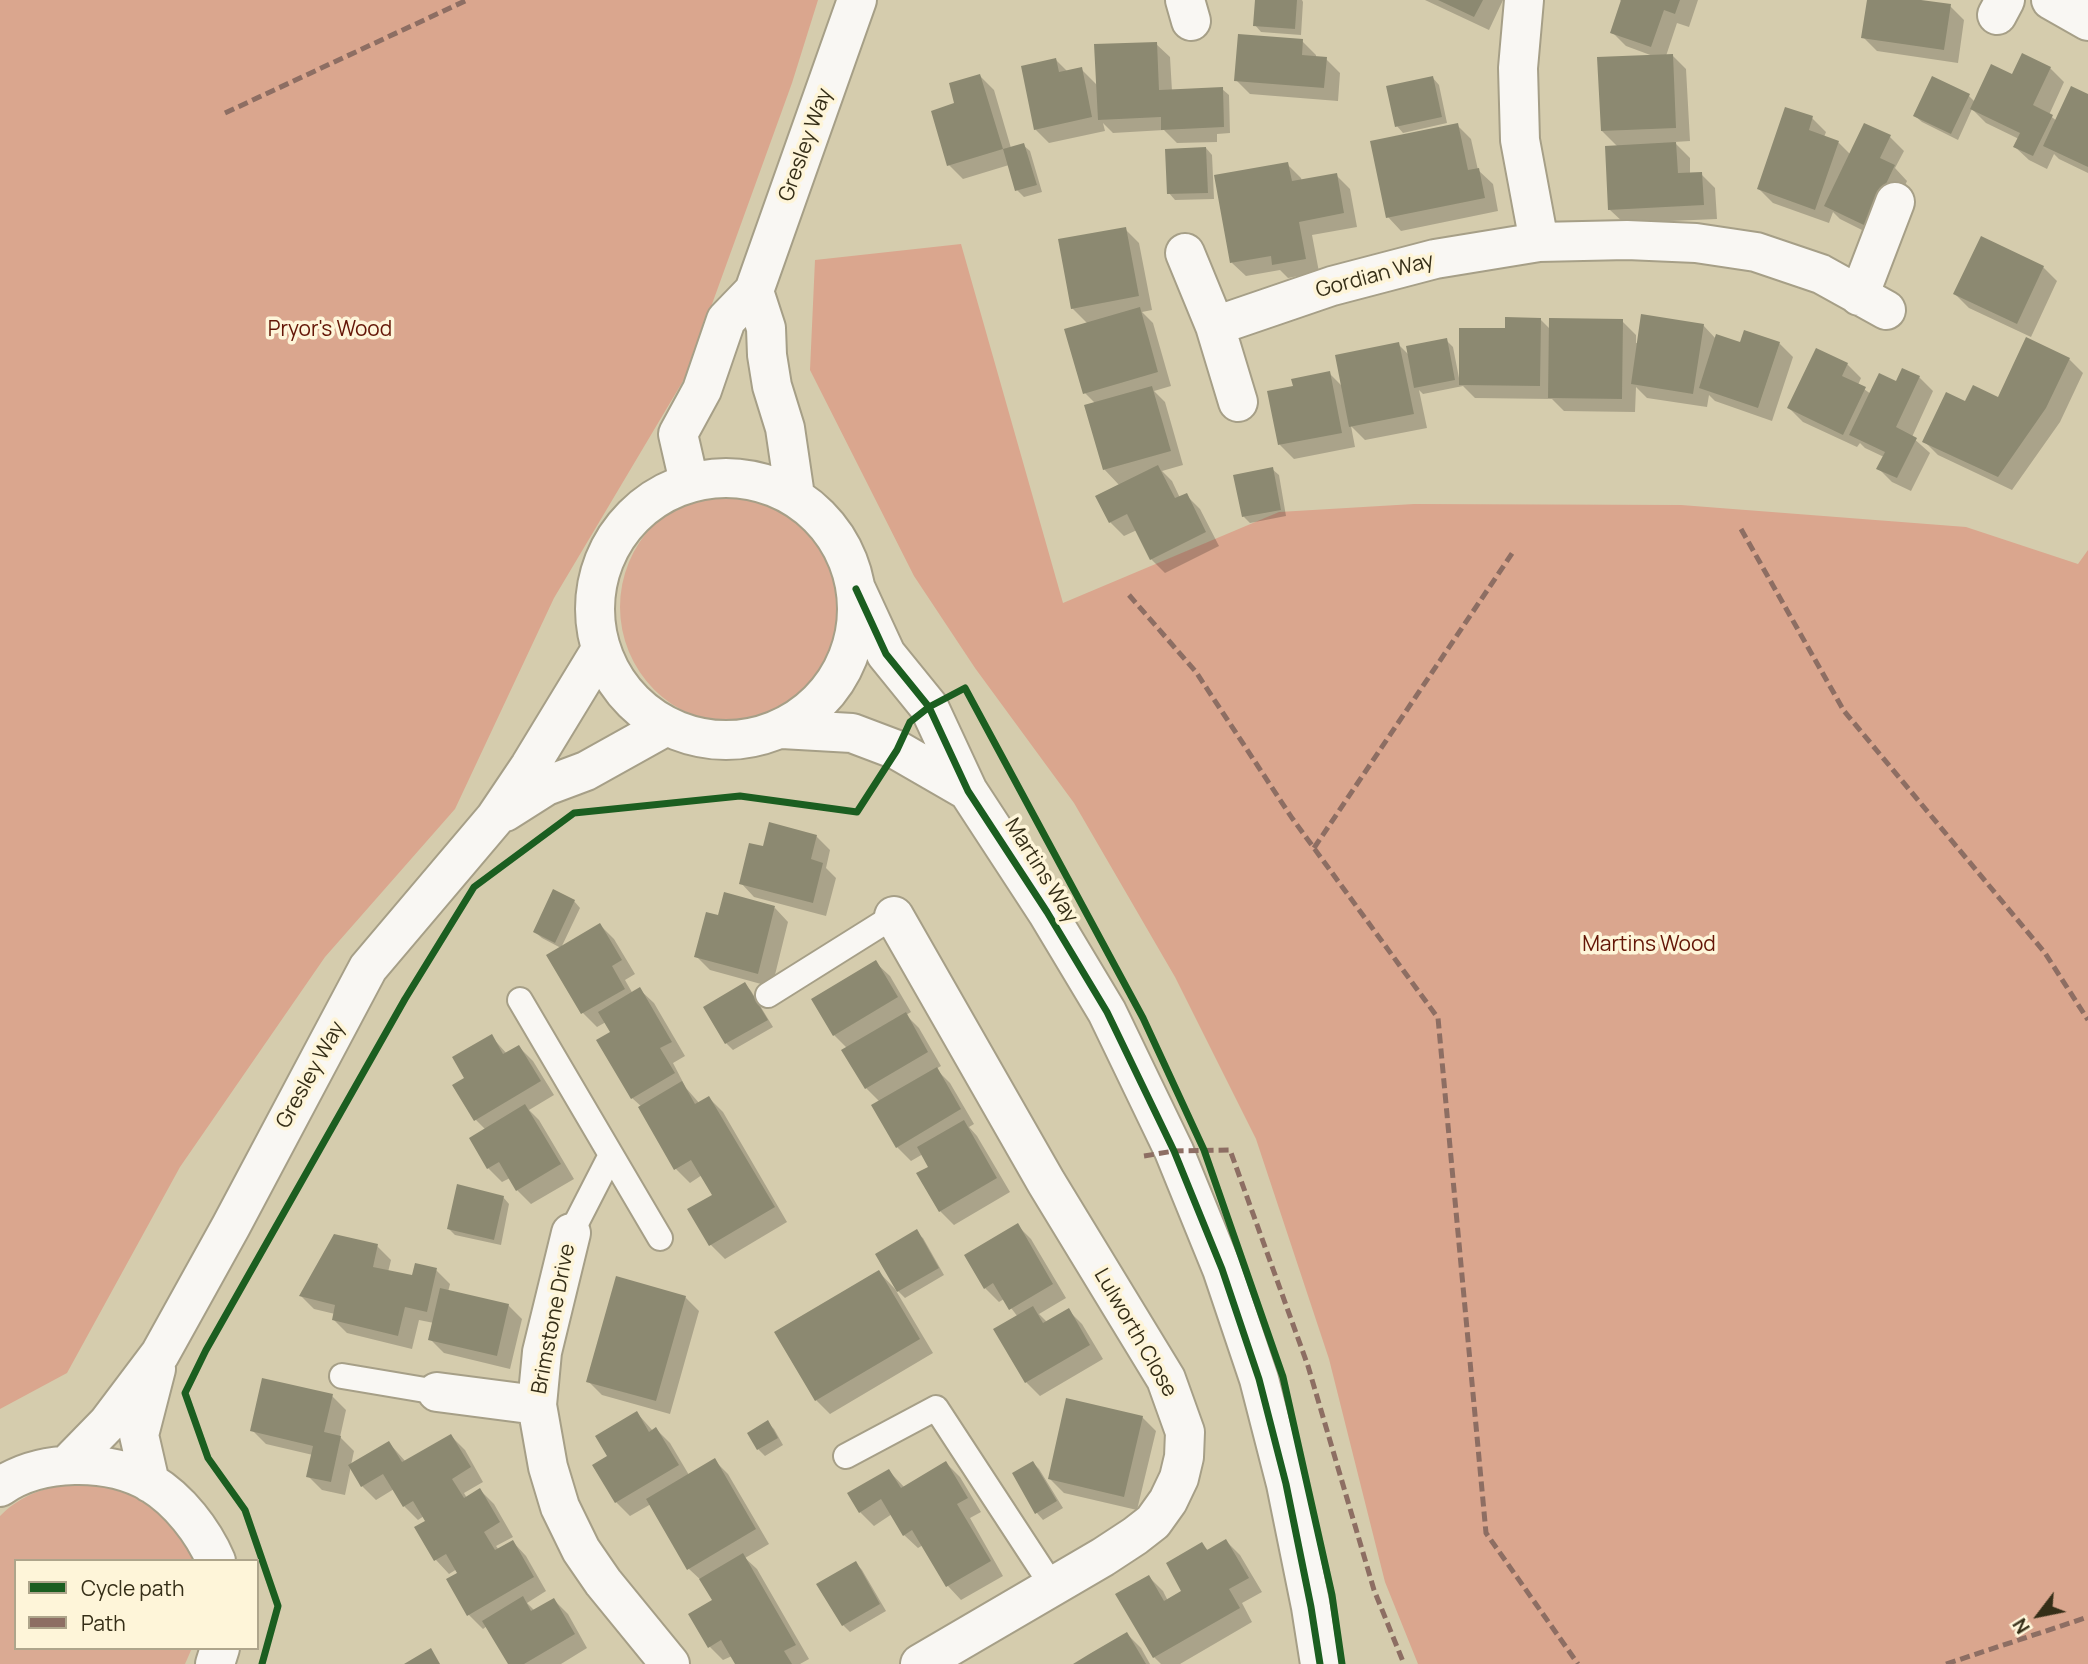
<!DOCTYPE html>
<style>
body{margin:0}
#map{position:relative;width:2088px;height:1664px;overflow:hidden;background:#d5ccad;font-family:Manrope,sans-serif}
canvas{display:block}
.legend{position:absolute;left:14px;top:1559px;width:245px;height:91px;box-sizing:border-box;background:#fef5d9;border:2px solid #aea58b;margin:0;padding:9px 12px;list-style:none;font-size:21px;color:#352e17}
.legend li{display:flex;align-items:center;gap:14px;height:35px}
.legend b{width:35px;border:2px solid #aea58b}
.north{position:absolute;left:2004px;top:1580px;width:70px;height:70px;-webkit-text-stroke:5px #fef5d9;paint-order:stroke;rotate:238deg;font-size:19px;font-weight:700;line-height:28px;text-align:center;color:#352e17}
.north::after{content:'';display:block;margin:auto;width:24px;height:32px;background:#352e17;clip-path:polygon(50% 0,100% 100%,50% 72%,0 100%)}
</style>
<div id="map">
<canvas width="2088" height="1664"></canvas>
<ul class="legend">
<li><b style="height:9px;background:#1b5e20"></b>Cycle path</li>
<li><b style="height:9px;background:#8d6e63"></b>Path</li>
</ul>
<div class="north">N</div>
</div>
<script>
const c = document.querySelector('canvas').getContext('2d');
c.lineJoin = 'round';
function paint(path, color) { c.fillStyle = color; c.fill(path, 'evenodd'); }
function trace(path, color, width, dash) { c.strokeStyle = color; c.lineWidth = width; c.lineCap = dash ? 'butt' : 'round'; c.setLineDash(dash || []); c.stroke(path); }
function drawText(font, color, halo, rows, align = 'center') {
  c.font = font + ' Manrope,sans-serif'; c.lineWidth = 7; c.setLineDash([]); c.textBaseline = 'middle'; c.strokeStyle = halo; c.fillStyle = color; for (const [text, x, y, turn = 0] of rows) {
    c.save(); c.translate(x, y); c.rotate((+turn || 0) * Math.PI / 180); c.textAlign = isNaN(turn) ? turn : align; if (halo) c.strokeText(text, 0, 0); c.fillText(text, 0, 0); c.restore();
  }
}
paint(new Path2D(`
 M620 607a117 117 0 1 1 234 0a117 117 0 1 1-234 0Z
 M97,1483c46,11 80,30 97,78h-178v87h176l-7,16h-185v-148c28,-28 59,-32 97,-33z`), '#daaa93');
paint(new Path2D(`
 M0,0h818l-26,83 -106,293 -132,222 -99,211 -130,148 -145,210 -113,206 -67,36z
 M961,244l102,359 216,-91 135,-8 267,1 285,22 112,37 10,-14v1114h-670l-33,-82 -56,-223 -73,-220 -81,-162 -101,-174 -99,-135 -61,-92 -104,-206 5,-110z`), '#daa68e');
paint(new Path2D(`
 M1257,0h45l1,2 -2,33 -40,-3 -6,-7z
 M1425,0h78l-14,30z
 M1620,0h78l-9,27 -12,-4 -11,33 6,-1 14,14 4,72 -16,1 16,16v16h11l14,14 2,31 -93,4 -14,-13 8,-63 -16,-16 51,-75 -27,-10 -14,-14 10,-30z
 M1868,0h41l41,6 14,14 -6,43 -81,-12 -14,-14z
 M1302,41l14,14v3l10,1 14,14 -2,28 -88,-7 -14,-14z
 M1156,44l14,13 2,34 50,-2 7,6 1,38 -13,1v8l-40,1 -13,-13 -51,3 -10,-10 2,8 -56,12 -14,-14 21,-69 12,12 13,-3 17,17z
 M2050,68l14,14 -15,33 8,6 31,-25v77l-29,-14 -5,-5 -7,15 -18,-9 -14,-13 4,-8 -33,-16 -14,-14 -14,31 -36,-18 -7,-6 54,-20 6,6 37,-25z
 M980,76l14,14 17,58 12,-3 7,6 12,41 -18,5 -7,-7 -8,-25 -46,14 -14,-14 8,-61z
 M1433,78l6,7 8,38 -44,10 -6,-7z
 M1812,118l14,14 -2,5 15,6 12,12 39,-18 14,14 -9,17 12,13 -27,58 -40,-20 -7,-7 -4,11 -56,-20 -14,-14z
 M1457,125l14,14 7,31 15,14 5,27 -97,20 -13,-14z
 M1206,148l6,7 2,44 -39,1 -6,-7z
 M1287,164l14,14 1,3 34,-6 14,14 7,38 -45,8 7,37 -31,6 -8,-8 -34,6 -14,-13z
 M1125,229l14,14 13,67 -10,2 11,11 18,63 -17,5 11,11 18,63 -21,6 10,10 8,17 6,-3 14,14 19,37 -54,27 -14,-14 -14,-29 -13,6 -14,-14 10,-36 -16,-17 -8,-65 -11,-11 3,-69 -16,-16z
 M2043,267l14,14 -26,56 -62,-29 -14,-14z
 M1540,319l11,11 71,-9 14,14v8h3l64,-18 13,14 25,5 38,-1 14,14 -21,64 -57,-20 -6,-6 -2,12 -60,-9 -11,-11 -1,25 -71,-1 -12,-12 -77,-1 -12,-12 -40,8 -4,-4 8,38 -62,12 -14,-14 4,21 -61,12 -14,-14 15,-58 34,-14 14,14 55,-43 12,12 36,-16 7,7 6,31 48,-48z
 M2069,359l14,14 -23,49 -48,68 -74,-35 -14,-14 42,-37 33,-5z
 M1847,364l14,14 -3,7 13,9 26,-10 6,-14 16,7 14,14 -21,46 18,16 -19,38 -19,-9 -13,-13 5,-12 -19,-9 -5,-5 -3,4 -54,-25 -14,-14z
 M1272,469l7,6 7,41 -36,7 -6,-6z
 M816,836l14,14 -4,18 10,10 -10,38 -72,-19 -13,-14 23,-35z
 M574,901l6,7 -19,40 39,-23 14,14 21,35 -10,6 8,14 7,-4 14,13 31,53 -12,7 13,25 14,16 9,-6 14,14 64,110 -62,37 -14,-14 -22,-35 25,-15 -12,-20 -12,8 -14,-14 -34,-62 -10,-9 -19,-65 -7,-11 -9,5 -14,-14 -35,-58 13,-7 -19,-10 -7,-6z
 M775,908l13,14 -16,65 -62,-17 -14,-14z
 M876,963l14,13 21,36 -5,3 13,13 22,38 -5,3 14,14 24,41 -5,3 8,9 33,56 -56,33 -14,-14 -9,-44 -8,-13 -12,7 -14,-14 -17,-45 -14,-14 -18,-39 -14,-14z
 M745,984l6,7 22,36 -40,23 -7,-7 -20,-36z
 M491,1036l16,18 12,-7 14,14 21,34 -25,15 10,10 35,59 -43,25 -14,-14 -7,-12 -8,4 -14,-14 -2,-38 -10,-10 -21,-35 11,-7z
 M503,1197l6,7 -8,41 -46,-10 -7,-7z
 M1017,1225l14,14 35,59 -27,16 9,9 20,-13 14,14 21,35 -63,37 -14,-14 -8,-65 -14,-18 -5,3 -14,-14z
 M916,1232l7,6 21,37 -39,23 -9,-9z
 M377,1246l14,14 -3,12 25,6 23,-8 14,14 -2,8 60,13 14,14 -12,50 -66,-16 -14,-14 4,-16 -15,-3 -7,29 -65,-16 -14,-14 2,-5 -21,-5 -13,-13z
 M879,1272l16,17 38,64 -103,61 -14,-14z
 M685,1297l14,14 -29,103 -68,-19 -14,-14z
 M332,1396l14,14 -6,27 14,14 -3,14 38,-22 17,19 45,-26 14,14 18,32 -19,11 3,5 13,-8 14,14 19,33 -17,9 3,4 14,-8 13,14 20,35 -19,12 8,8 19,-11 14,14 19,34 -26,16h-51l-23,-38 -4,3 -14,-14 -12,-46 -8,5 -13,-14 -9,-39 -3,-5 -6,4 -14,-14 -10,-17 -18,11 -14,-14 -11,-20 -6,29 -23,-5 -14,-14 5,-21 -47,-11 -14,-14z
 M637,1413l16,18 3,-2 14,14 19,32 25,-15 14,14 41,70 -24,14 12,11 52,90 -9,5h-63l-5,-8 -9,4 -13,-13 4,-46 -11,-19 -14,-13 -38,-65 -21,12 -14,-14 -7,-45z
 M1142,1417l14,14 -19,79 -73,-17 -14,-14z
 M768,1423l6,6 9,16 -18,11 -7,-7 -9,-16z
 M946,1463l14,14 21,35 -11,6 33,58 -42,24 -13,-14 -25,-41 -5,3 -14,-13 -12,-21 -18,12 -14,-14 29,-41 16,17z
 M1033,1463l6,6 24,39 -20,12 -6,-7 -23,-39z
 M1226,1541l14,14 22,37 -20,11 10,19 -72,42h-19l-7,-7 -5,-80 14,14 5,10 16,-9 18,-47 7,6z
 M856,1563l6,7 24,41 -36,21 -7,-7 -24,-41z
 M1127,1634l14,14 9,16h-75z`), '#0003');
paint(new Path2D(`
 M1255,0h42l-2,29 -42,-3z
 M1438,0h45l-9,17z
 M1621,0h59l-5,14 -11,-4 -13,37 -41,-14z
 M1867,0h54l30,4 -7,46 -83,-12z
 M1238,34l65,5 -1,16 25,2 -3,31 -90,-7z
 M1157,42l2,48 64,-3 1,40 -63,3v-13l-63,3 -4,-76z
 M2022,53l29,14 -18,38 20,10 -20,41 -20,-9 7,-14 -50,-24 21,-45 21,10z
 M1673,54l3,74 -75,3 -4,-74z
 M1056,58l3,14 23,-5 10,50 -58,13 -13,-64z
 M980,74l23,75 -56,17 -16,-55 23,-8 -5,-20z
 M1433,76l9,41 -47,10 -9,-41z
 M1932,76l38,18 -19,40 -38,-18z
 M2071,86l17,8v73l-45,-21z
 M1785,107l28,9 -4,14 30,11 -24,69 -58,-21z
 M1458,123l10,47 11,-2 6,30 -99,20 -16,-77z
 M1864,123l27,12 -11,23 15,7 -29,61 -42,-20z
 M1676,142l2,31 24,-1 2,33 -96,5 -3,-64z
 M1024,143l13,42 -22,6 -12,-42z
 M1206,147l2,46 -41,1 -2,-45z
 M1288,162l4,19 45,-8 7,40 -45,9 7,37 -34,6 -1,-9 -41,7 -16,-88z
 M1126,227l13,69 -68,13 -13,-70z
 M1981,236l63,30 -27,58 -64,-30z
 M1140,307l18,65 -75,22 -19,-65z
 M1641,314l63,10 -11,70 -62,-10z
 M1505,317l36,1 -1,68 -81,-1v-57h46z
 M1549,318l74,1 -1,80 -74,-1z
 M1744,330l36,12 -22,66 -59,-20 17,-54 24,8z
 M2026,337l44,21 -24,50 -48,69 -76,-35 24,-50 19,9 8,-16 25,12z
 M1447,338l8,42 -41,8 -8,-42z
 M1399,342l15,72 -65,13 -14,-72z
 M1816,348l32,15 -6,13 24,11 -23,48 -56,-27z
 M1902,368l18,8 -24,51 21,11 -20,40 -21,-9 9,-17 -36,-17 30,-62 17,8z
 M1330,371l12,62 -64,12 -11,-54 26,-5 -2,-7z
 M1152,386l19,65 -68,19 -19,-65z
 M1158,465l17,33 12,-5 19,39 -56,28 -23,-46 -18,9 -14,-27z
 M1273,467l8,43 -39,7 -9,-42z
 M769,822l48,13 -6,24 12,4 -10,40 -74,-19 10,-41 14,3z
 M553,889l22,11 -20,43 -22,-11z
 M724,892l51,14 -17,68 -64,-17 12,-45 12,3z
 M600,923l22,37 -10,6 13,23 -44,25 -35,-59z
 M876,960l22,37 -65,39 -22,-37z
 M745,982l23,38 -43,24 -22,-37z
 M640,987l32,55 -12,6 15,25 -44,26 -35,-59 14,-8 -12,-20z
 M906,1012l22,40 -63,37 -24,-39z
 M492,1034l11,20 16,-9 22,36 -67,40 -22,-36 12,-7 -12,-21z
 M937,1067l24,42 -65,39 -25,-43z
 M682,1081l13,23 14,-8 66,111 -66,39 -22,-37 25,-14 -21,-35 -17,10 -36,-63z
 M525,1104l36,60 -45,27 -17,-29 -12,7 -18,-31z
 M964,1120l33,58 -58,34 -23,-39 12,-6 -11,-20z
 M457,1184l47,12 -10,44 -47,-11z
 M1018,1223l35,61 -44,26 -16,-27 -9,6 -20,-34z
 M917,1229l22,39 -42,24 -22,-38z
 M334,1234l44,10 -5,23 39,8 3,-12 22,5 -10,44 -22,-5 -7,29 -66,-16 3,-15 -36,-9z
 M879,1270l41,69 -105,62 -41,-69z
 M616,1276l70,20 -30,105 -70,-19z
 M440,1288l69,16 -12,52 -69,-16z
 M1033,1306l10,17 26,-15 21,37 -65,38 -32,-54z
 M262,1378l71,16 -9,38 17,4 -10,46 -25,-5 7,-31 -63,-15z
 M1066,1398l77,18 -19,81 -76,-18z
 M637,1411l12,21 7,-5 23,38 -64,38 -23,-38 15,-9 -12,-20z
 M768,1420l10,18 -21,12 -10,-17z
 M451,1434l20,33 -19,12 12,19 16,-10 20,34 -16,10 11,18 18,-10 21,37 -67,39 -21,-37 11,-6 -11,-19 -12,7 -20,-34 11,-6 -12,-20 -10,6 -20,-33 -22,13 -13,-22 41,-24 13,21z
 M715,1458l41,71 -69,41 -41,-71z
 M946,1461l22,37 -11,6 34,57 -45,26 -34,-57 -9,6 -22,-37 -22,14 -12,-20 42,-24 12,19z
 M1033,1461l24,40 -22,13 -23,-41z
 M1226,1539l23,39 -20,11 11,19 -87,50 -38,-64 34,-19 15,26 17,-10 -15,-28 36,-21 5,8z
 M743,1553l53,92 -12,6 8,13h-57l-14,-24 -13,8 -20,-34 24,-14 -13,-21z
 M856,1561l24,43 -38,22 -26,-42z
 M523,1596l8,15 23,-13 21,36 -51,30h-16l-26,-43z
 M1127,1632l19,32h-73l18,-11z
 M431,1648l9,16h-36z`), '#8c8971');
const lane = new Path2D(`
 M768,995l126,-79
 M520,1000l140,238
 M571,1233l40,-78
 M342,1376l95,16
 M846,1456l90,-48 117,179`);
const street = new Path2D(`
 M1185,0l6,21
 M1524,0l-6,68 2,72 19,102
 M2051,0l37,21
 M1997,15l8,-15
 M1185,253l30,73 23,76
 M1859,296l36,-94
 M1215,326l117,-40 103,-27 104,-17 88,-2 69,3 60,9 65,22 65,36
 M894,916l152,266 120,197 19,53 -1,25 -5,21 -11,23 -15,21 -18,14 -32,21 -183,107
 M571,1233l-29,119 -5,53 11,62 12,40 21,43 22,32 67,82
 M437,1392l100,13`);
const secondary = new Path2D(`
 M754,291l12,37 1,27 5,31 13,42 10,68
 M595 609a131 131 0 1 1 262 0a131 131 0 1 1-262 0Z
 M689,482l-11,-48 24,-44 24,-70 28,-29 103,-291
 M856,589l30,65 43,53 39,84 79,121 60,100 67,139 48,118 37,110 27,105 25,123 9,57
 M782,729l70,4 45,17 71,41
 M505,812l41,-26 40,-15 79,-44
 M68,1464l40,-41 52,-69 71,-128 137,-258 127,-150 35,-52 70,-115
 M150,1483l-11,-48 17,-66
 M0,1487c40,-28 108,-29 151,-4 28,17 52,48 65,78
 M215,1664l5,-16`);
trace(lane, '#a69f87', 28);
trace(street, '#a69f87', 42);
trace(secondary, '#a69f87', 42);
trace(lane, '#f9f7f3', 24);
trace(street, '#f9f7f3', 38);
trace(secondary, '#f9f7f3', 38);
trace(new Path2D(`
 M225,113l242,-113
 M1741,529l103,182 201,242 43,67
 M1129,595l67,77 96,146 146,200 48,515 92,131
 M1314,848l199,-296
 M1144,1156l30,-5 56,-1 78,216 66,224 30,74
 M1946,1664l142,-47`), '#8d6e63', 5, [10, 5]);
trace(new Path2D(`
 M856,589l30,65 43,53 39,84 79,121 60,100 67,139 48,118 37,110 27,105 25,123 9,57
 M262,1664l16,-58 -33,-96 -37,-52 -23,-65 21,-43 199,-351 69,-112 100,-74 166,-17 117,16 40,-62 13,-28 19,-15 36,-19 178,330 61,132 79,227 49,218 10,69`), '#1b5e20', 7);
drawText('21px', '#352e17', '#fef5d9', [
 ["Gresley Way",806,145,-70],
 ["Gordian Way",1375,276,-15],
 ["Martins Way",1041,871,58],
 ["Gresley Way",311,1075,-61],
 ["Brimstone Drive",554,1319,-79],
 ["Lulworth Close",1135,1333,60]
]);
drawText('21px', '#641607', '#fef5d9', [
 ["Pryor's Wood",330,330],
 ["Martins Wood",1649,945]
]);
</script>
